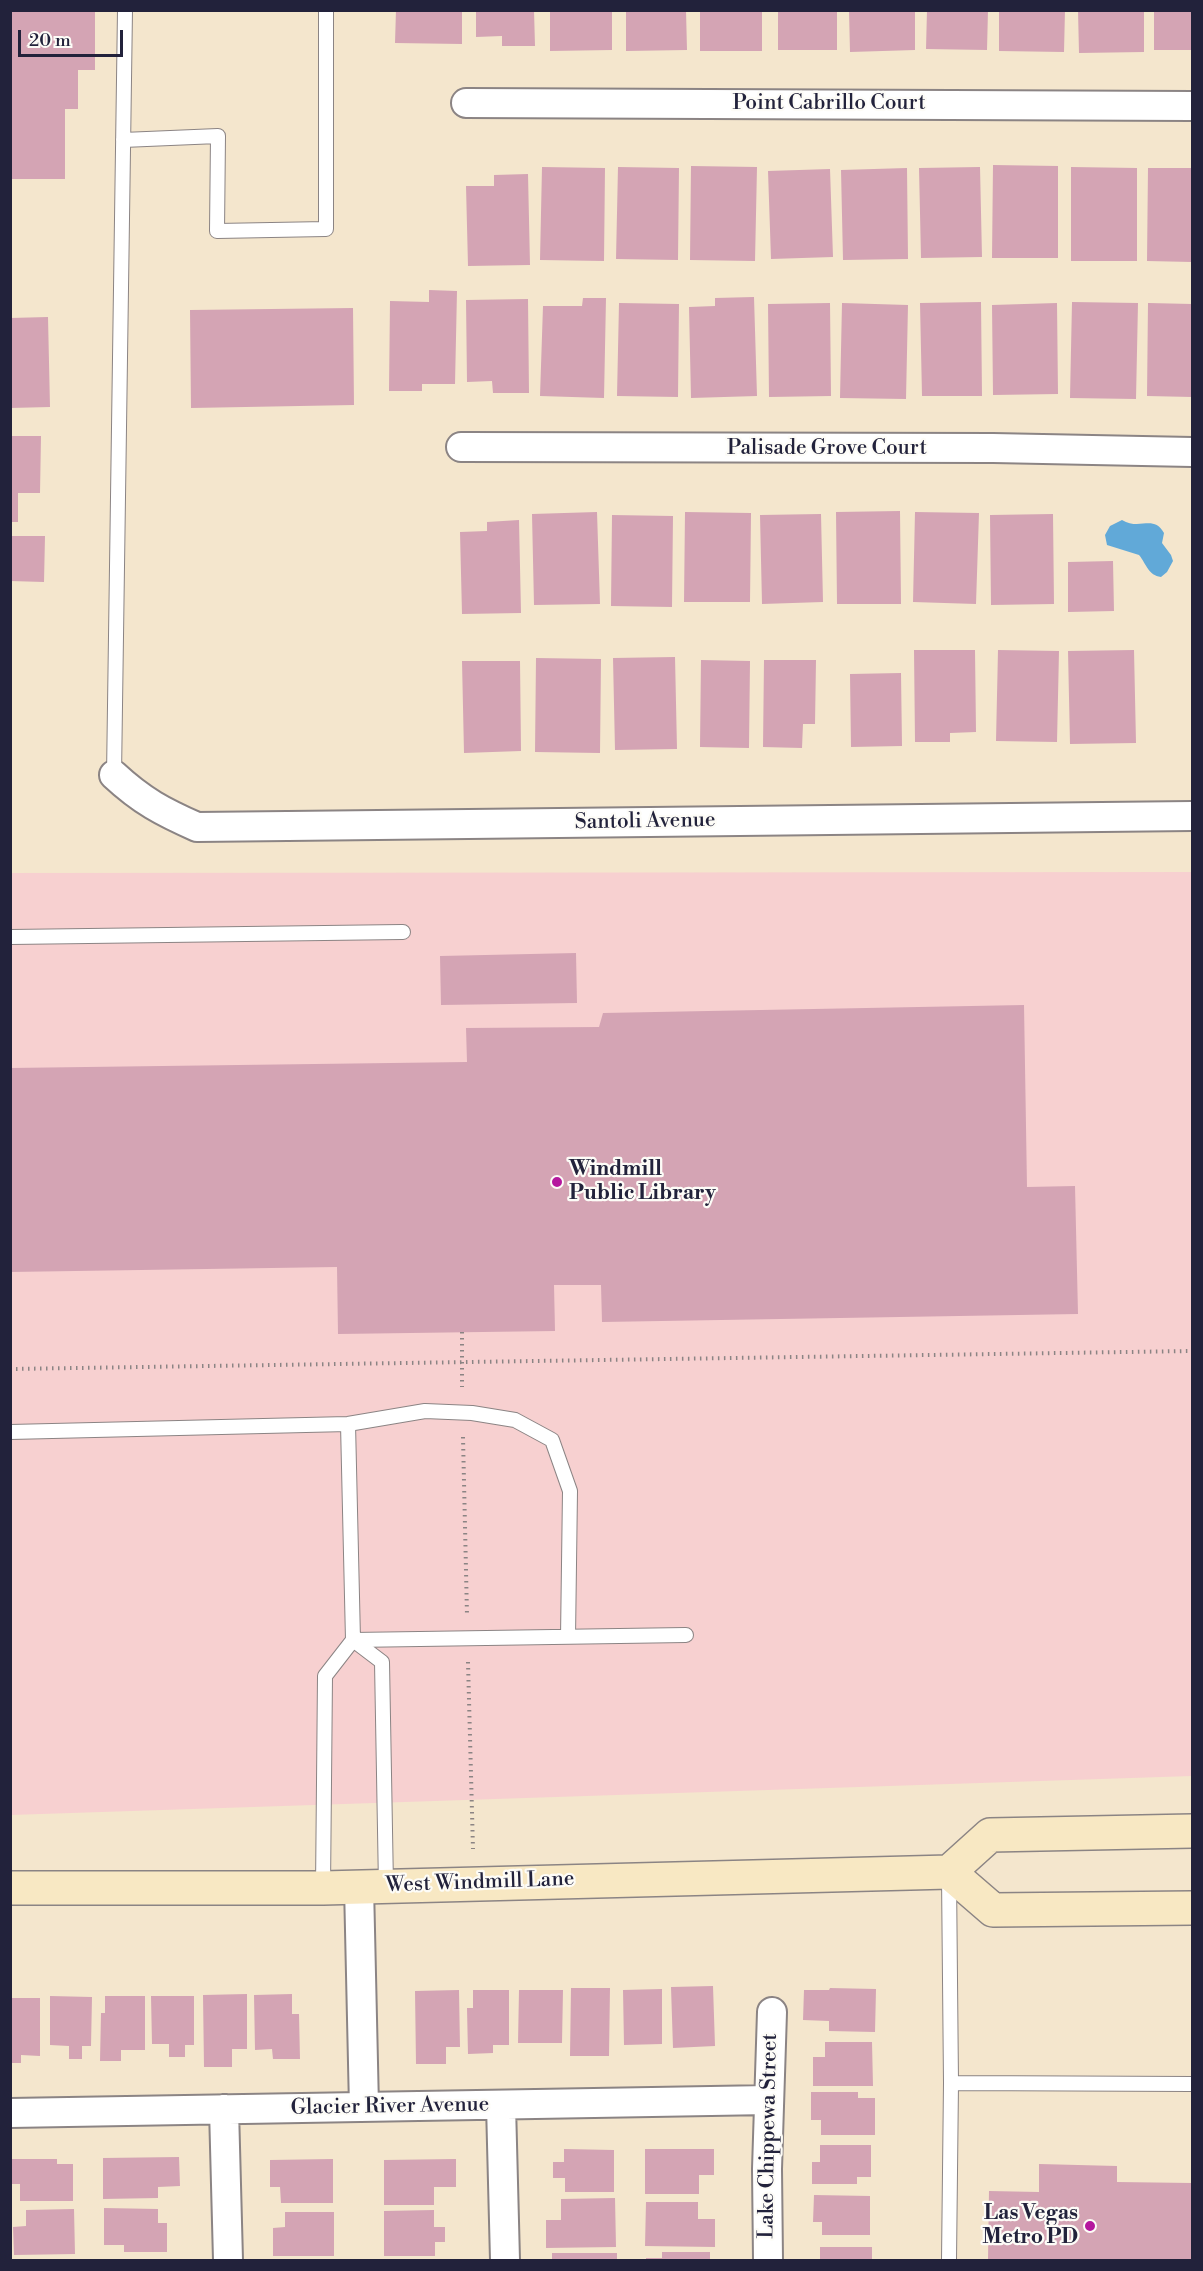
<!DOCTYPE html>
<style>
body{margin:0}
#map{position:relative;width:1203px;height:2271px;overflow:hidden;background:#f4e6cd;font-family:"Libre Bodoni",serif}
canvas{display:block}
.frame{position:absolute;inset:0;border:12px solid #22223b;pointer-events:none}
.scale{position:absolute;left:18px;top:30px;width:105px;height:27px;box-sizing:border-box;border:3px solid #22223b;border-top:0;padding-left:8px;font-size:18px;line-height:21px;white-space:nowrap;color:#22223b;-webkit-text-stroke:4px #fdfcf7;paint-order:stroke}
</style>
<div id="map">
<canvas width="1203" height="2271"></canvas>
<div class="frame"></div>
<div class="scale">20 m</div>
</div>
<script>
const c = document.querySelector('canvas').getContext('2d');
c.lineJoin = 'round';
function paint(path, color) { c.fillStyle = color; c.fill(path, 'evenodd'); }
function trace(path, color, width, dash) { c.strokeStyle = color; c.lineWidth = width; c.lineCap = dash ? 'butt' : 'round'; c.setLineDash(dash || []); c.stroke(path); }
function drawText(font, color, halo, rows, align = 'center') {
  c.font = font + ' "Libre Bodoni",serif'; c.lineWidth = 4.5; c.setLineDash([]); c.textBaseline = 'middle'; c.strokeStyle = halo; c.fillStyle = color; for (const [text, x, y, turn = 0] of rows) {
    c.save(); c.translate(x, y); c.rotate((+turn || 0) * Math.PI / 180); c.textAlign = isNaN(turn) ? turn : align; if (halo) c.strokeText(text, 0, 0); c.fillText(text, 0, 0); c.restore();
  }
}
paint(new Path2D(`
 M1192,872v904l-1181,39 -1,-942z`), '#f7d0d0');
paint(new Path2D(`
 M1122,520c18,11 31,-6 42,13l-2,10 9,12 2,6 -6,11 -6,5c-13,-2 -14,-12 -22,-22l-32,-10 -2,-10 5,-9z`), '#61a9d8');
paint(new Path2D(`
 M10,10l85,2v58h-17v39h-13v70h-55z
 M396,10h66v34l-67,-1z
 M476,10h58l1,36h-33v-10l-26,1z
 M550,10h62v40l-62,1z
 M626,10h60l1,40 -61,1z
 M700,10h62v41h-62z
 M778,10h59v40h-59z
 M849,10h66v40l-65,2z
 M927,10h61l-1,40 -61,-1z
 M999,10h66l-1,42 -65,-1z
 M1078,10h66v42l-65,1z
 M1154,10h38v40h-38z
 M993,165l65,1v92h-66z
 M691,166l66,1 -2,94 -65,-1z
 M542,167l63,1 -1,93 -64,-1z
 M618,167l61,1 -1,92 -62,-1z
 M980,167l2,90 -61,1 -2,-90z
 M1071,167l66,1v93h-66z
 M907,168l1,91 -65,1 -2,-90z
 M1148,168h44v94l-45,-1z
 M830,169l3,88 -62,2 -3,-88z
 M528,174l2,91 -62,1 -2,-80h28v-11z
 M429,290l28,1 -2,93h-33v7h-33l1,-90 39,1z
 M754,297l3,99 -66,2 -2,-91 26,-1v-8z
 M583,298h23l-2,100 -64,-2 3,-90h39z
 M528,299l1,94h-36l-1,-12 -25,1 -1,-82z
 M981,302l1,94h-60l-2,-93z
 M1072,302l66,1 -2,96 -66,-1z
 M619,303l60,1 -1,93 -61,-1z
 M830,303l1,93 -62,1 -1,-93z
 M842,303l66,2 -2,94 -66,-1z
 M1057,303l1,91 -65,1 -1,-90z
 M1148,303l44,1v93l-45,-1z
 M353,308l1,97 -163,3 -1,-98z
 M48,317l2,90 -40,1v-90z
 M10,436h31l-1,57h-22v29h-8z
 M900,511l1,93h-64l-1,-92z
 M597,512l3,92 -66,1 -2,-91z
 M685,512l66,1 -1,89h-66z
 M915,512l64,1 -3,91 -63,-2z
 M821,514l2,88 -61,2 -2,-89z
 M1053,514l1,90 -63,1 -1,-90z
 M612,515l61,1 -1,91 -61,-1z
 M519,520l2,93 -59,1 -2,-82 27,-1v-9z
 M10,536h35l-1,46 -34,-1z
 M1113,561l1,50 -46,1v-50z
 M914,650h61l1,82 -26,1v9h-35z
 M998,650l61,1 -2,91 -61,-1z
 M1134,650l2,93 -66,1 -2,-93z
 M675,657l2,92 -62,1 -2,-92z
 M536,658l65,1 -1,94 -65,-1z
 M701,660l49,1 -1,87 -49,-1z
 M764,660h52l-1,64h-12l-1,24 -39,-1z
 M462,661h58l1,90 -57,2z
 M901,673l1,73 -51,1 -1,-73z
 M576,953l1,50 -136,2 -1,-49z
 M1024,1005l3,182 48,-1 3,128 -476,8 -1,-37h-47l1,46 -217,3 -1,-67 -327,5v-204l457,-6 -1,-34 133,-1 4,-14z
 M713,1986l2,60 -42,2 -2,-61z
 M571,1988h39l-1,68h-39z
 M830,1988l46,1 -1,43 -46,-1v-10l-26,-1 1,-30h25z
 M662,1989v55l-38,1 -1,-55z
 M459,1990l1,57h-14v17h-30l-1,-73z
 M473,1990h36v55h-16v8l-25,1 -1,-46h6z
 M519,1990h44l-1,53h-44z
 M247,1994v55h-15v18h-28l-1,-72z
 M292,1994v20h7l1,45h-27l-1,-10 -17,1 -1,-55z
 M50,1996l42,1 -1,49h-9v13h-13v-13l-19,-1z
 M105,1996h40v54h-24v11h-21l1,-48h4z
 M151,1996h43v49h-9v12h-16v-13h-17z
 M10,1998h30v58l-19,-1v8h-11z
 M825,2042h47l1,44h-60v-29h12z
 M811,2092h47v6h17v37h-54v-15h-10z
 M820,2145h51v32h-14v7h-45v-22h8z
 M564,2149l50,1v42h-49v-14h-12v-16h11z
 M645,2149h69v26h-15v19h-54z
 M179,2157l1,29 -22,1v11l-55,1v-41z
 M10,2159h47v5h16v37h-53v-17h-10z
 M333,2159v44h-52l-1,-16h-10v-27z
 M456,2159v28h-22v18h-50v-45z
 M1039,2164l78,2v16l75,1v77h-204l1,-69 50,1z
 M814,2195l56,1v39h-48v-13h-9z
 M615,2198l1,49 -70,1v-28h15v-21z
 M646,2202h52v17h17v28l-70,-1z
 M104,2208l54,1v14h9v29h-43v-7h-20z
 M74,2209l1,45 -61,1 -1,-28 13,-1v-16z
 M434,2210v17h11v15h-10v14h-51v-45z
 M285,2212h49v44h-61v-28l12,-1z
 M820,2247h52v13h-52z
 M662,2252h48v8h-64v-2h16z
 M552,2253h65v7h-65z`), '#d4a4b4');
const lane = new Path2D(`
 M123,140l95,-4 -1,95 109,-2v-219
 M114,775l11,-765
 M10,937l393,-5
 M10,1432l338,-8 77,-13 47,2 43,7 37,20 18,51 -2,146
 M353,1640l333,-5
 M353,1640l29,22 4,224
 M949,1876l2,207 -2,177
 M323,1888l2,-212 28,-36 -5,-216
 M951,2083l241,1`);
const street = new Path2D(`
 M466,103l726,3
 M461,447l532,1 199,4
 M114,775c28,26 49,37 83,52l995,-11
 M359,1886l5,221
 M501,2105l4,155
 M224,2109l4,151
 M10,2113l759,-13
 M768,2260l-1,-91 5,-157`);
const secondary = new Path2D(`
 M949,1872l44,38 199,-2
 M10,1888h313l626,-16 41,-37 202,-4`);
trace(lane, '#8b8484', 16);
trace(street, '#8b8484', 32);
trace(secondary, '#8b8484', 36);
trace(new Path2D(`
 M462,1332v55
 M10,1369l1182,-18
 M463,1437l4,178
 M468,1662l5,187`), '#8b8484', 4, [1.5, 4.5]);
trace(lane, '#fff', 14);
trace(street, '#fff', 28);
trace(secondary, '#f8e8c3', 33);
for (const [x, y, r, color] of [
 [557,1182,6,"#b5179e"],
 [1090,2226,6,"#b5179e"]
]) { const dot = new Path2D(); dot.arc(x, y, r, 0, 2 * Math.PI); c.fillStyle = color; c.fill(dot); trace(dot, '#fdfcf7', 2); }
drawText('21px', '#22223b', '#fdfcf7', [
 ["Point Cabrillo Court",829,104],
 ["Palisade Grove Court",827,449],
 ["Santoli Avenue",645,822,-1],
 ["West Windmill Lane",480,1883,-2],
 ["Glacier River Avenue",390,2107,-1],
 ["Lake Chippewa Street",769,2136,-89]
]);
drawText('bold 21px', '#22223b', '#fdfcf7', [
 ["Windmill",569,1170],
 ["Public Library",569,1194],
 ["Las Vegas",1078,2214,"right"],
 ["Metro PD",1078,2238,"right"]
], 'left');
</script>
